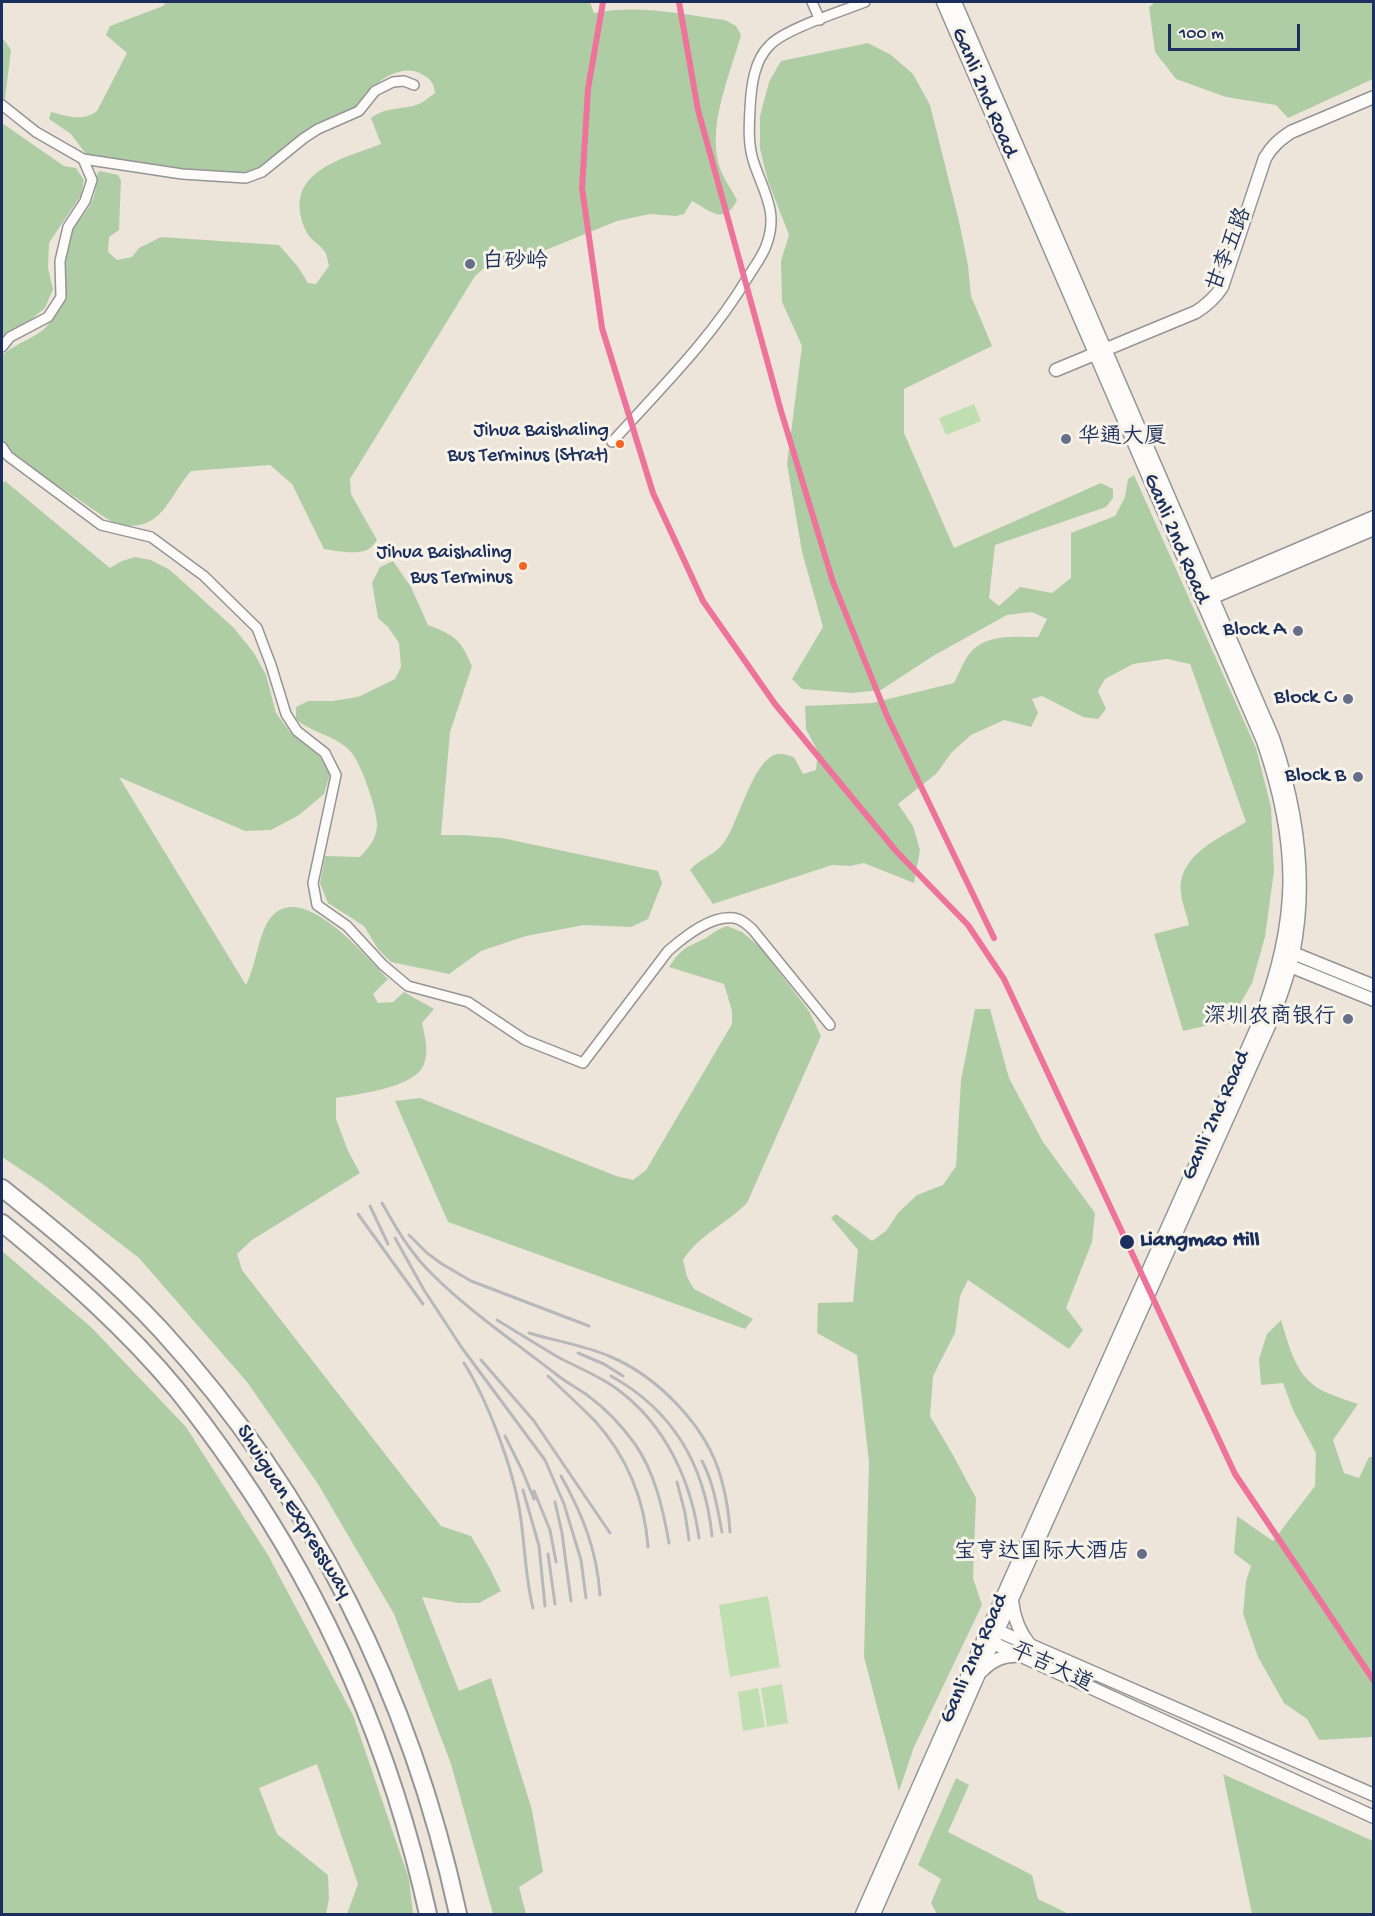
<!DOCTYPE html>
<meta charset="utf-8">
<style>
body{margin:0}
#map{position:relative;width:1375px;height:1916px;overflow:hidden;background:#eee5da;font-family:"Gochi Hand",sans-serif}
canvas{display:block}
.frame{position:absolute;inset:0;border:3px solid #1b2f5e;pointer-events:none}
.scale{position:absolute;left:1168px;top:24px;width:132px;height:27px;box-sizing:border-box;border:3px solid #1b2f5e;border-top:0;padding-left:8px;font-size:18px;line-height:21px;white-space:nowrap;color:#1b2f5e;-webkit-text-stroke:4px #f7f3e8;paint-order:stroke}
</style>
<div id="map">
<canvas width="1375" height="1916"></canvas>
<div class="frame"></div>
<div class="scale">100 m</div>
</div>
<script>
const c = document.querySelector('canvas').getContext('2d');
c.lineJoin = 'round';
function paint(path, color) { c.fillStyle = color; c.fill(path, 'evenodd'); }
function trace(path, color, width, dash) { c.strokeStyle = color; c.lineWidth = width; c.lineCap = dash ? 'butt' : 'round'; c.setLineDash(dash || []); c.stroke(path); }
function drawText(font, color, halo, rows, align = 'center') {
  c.font = font + ' "Gochi Hand","LXGW WenKai TC",sans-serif'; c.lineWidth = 6; c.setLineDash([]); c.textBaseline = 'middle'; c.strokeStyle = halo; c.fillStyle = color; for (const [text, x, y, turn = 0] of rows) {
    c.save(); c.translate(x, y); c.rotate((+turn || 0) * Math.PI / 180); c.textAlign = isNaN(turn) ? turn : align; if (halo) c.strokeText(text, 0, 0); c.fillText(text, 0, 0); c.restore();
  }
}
paint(new Path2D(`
 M974,404l7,17 -35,14 -7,-17z
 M768,1596l12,71 -50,10 -11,-72z
 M782,1684l6,39 -21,4 -6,-39z
 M758,1688l7,39 -22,4 -5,-39z`), '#c0dfb1');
paint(new Path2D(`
 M166,2h424l4,11c44,-9 87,1 131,7l11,6 5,9c-11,40 -36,95 -20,136 4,10 11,19 16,29 -12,26 -27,11 -45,1l-8,13 -8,2 -26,-2 -33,7 -81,33 -27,8h-18l-16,14 -125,203 1,15 26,46c-2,3 -4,6 -7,8 -11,8 -33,3 -46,1l-32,-65 -22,-19 -79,6c-25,29 -29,63 -76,53l-102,-68 -11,-15v-85c13,-14 38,-18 48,-34 18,-27 -3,-49 10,-76 2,-5 7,-10 11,-15 16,-21 26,-29 26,-57l3,-3 18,4 3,5 -2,50 -10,7 -1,15 9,8 15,-3 7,-9 22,-11 118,8 19,22 10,16 8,1 13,-18c-1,-4 -2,-11 -4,-14 -5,-8 -15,-12 -19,-21 -26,-58 33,-71 75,-87l-10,-26c13,-10 28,-9 42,-12 9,-2 15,-8 22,-13 -1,-9 -4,-14 -12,-18 -16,-11 -37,0 -50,12 -8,8 -13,17 -22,24 -14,9 -33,11 -47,21 -21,14 -35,34 -60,42l-78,-6 -80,-14 -15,-20 -22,-15 2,-7c17,4 31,10 46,-1l30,-58 -21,-18 4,-9 53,-20z
 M1155,2h218v77l-85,39 -12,-13 -50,-8 -50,-18 -21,-27 -6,-45z
 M2,37l9,13 -9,73 62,43 12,2 8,12 -3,15 -32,48 -1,25 5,21 -8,19 -17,14 -26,16z
 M868,43l23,12 22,19 17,31 29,116 9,44 3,31 21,50 -88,43v44l50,115 147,-65 12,6v9l-7,9 -111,38 -6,53 10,8 21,-19 32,6 19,-15v-45l44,-17 10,-19 3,-18 6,-4 122,273 15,59 3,64 -9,66 -13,46 -21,37 -48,11 -29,-97 35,-9c-2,-10 -7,-21 -8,-32 -4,-38 39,-55 65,-71l-56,-158 -23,-5 -34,5 -28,15 -7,12 8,18 -8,10 -15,-2 -41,-21 -10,3 6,14 -7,14 -27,-7 -33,15 -19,17 -16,22 -38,30 15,22 7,24 -6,33 -50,-20 -14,3 -18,-1 -119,39 -23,-34c10,-12 26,-15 35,-29 14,-21 26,-73 47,-85 7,-4 15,-1 22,1l9,17 13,-4 2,-18 -12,-23 -1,-23 67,-3 82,-20c4,-8 8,-18 13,-26 16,-24 45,-20 71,-20l9,-18 -15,-7 -25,3 -74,41 -52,34 -29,3 -50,-4 -10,-10 31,-52 -21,-75 -15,-88 15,-118 -20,-44 -1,-41 8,-26 -21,-54 -8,-32v-33l9,-34 12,-21z
 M5,481l105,87 12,-7 13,-4 16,3 19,10 64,58 20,25 12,22 10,38 14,19 30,25 10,17 -6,20 -25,21 -28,15 -26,1 -126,-54 127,208c9,-17 12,-46 21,-62 30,-51 99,34 121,56l-15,15 5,9 15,-1 11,-10 30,17 -12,14c3,14 7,27 2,41 -8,24 -67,30 -88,34v21l12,32 12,22 -108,67 -15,14 5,16 199,256 30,10 17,29 13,26 -22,12h-20l-37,-6 37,94 32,-13 41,132 11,62 -24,15 7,27h-33l-42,-150 -57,-150 -76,-130 -71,-102 -108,-124 -95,-73 -42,-28v-673z
 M393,561l18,26 17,38c28,11 32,14 44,41l-22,66 -9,103h23l38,3 156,33 4,12 -14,36 -17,8 -47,-2 -58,11 -45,15 -32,23 -58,-12 -13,-13 -14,-23 -36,-23 -8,-20 5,-27 35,1c8,-9 16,-17 17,-31 1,-14 -16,-63 -26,-74 -15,-17 -38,-18 -55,-33v-12l12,-6h24l26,-4 37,-18 6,-12 -2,-24 -11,-16 -10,-9 -6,-35 8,-16z
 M727,926l15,6 17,14 50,65 12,25 -74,167c-20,20 -49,33 -64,57l4,17 7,12 59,30 -8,10 -297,-107 -53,-121 25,-3 196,78 17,4 13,-10 86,-146v-13l-8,-27 -55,-17c13,-20 17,-19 37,-29 7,-5 12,-9 21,-12z
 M975,1009h15l19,69 34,64 52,71 -3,29 -26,66 17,22 -14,19 -101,-69 -8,16 -5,37 -22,43 -3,40 23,39 23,43 -3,80 9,27 -68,142 -15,44 -35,-134 5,-195 -12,-107 -40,-22 1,-30 35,-1 5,-52 -27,-32 5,-4 36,27 14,-10 12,-18 19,-18 26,-10 13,-19 5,-86z
 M2,1251l89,76 95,100 82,128 85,160 56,164 4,35h-66l11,-30 -41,-120 -58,24 18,46 51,41 1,24 -3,15h-324z
 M1281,1320c8,26 15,58 42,71 11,5 23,9 35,13l-25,36 11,33 15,5 10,-21h4v280l-54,3 -12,-21 -23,-16 -26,-46 -15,-43 3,-33 5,-15 -17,-13 3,-37 36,25 42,-55 1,-33 -23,-43 -10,-27 -22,2 -2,-26 8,-25z
 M1223,1774l150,67v73h-121z
 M956,1778l13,7 -21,47 84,43 6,24 31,15h-132l-6,-11 10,-24 -23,-14z`), '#afcda5');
const street = new Path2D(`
 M812,2l8,18
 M2,105l34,27 47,27 9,21 -7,21 -17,26 -8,34 1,36 -13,20 -38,20 -8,10
 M83,159l99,15 64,4 16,-6 42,-34 14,-9 41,-18 16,-20 18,-9 11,-1 10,4
 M612,442c48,-53 99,-103 136,-165 6,-10 14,-20 18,-31 13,-33 -2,-53 -12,-83 -6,-17 -5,-36 -4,-54 1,-22 4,-49 20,-64 15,-16 72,-34 95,-43
 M2,447l6,9 93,69 50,12 53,39 53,52 14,37 15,49 11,17 28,22 11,22 -23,108 4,22 30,21 36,39 25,21 60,16 57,38 58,23 85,-112c16,-14 46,-39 70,-32 5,2 11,7 15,11l77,95`);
const secondary = new Path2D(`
 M1056,370l140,-58c11,-7 19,-14 26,-25l43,-129c7,-12 14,-18 26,-26l83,-35
 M1374,517l-167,71 -7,9 11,1 163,-69
 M1374,986l-81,-33 -11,3 8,10 84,34
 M1012,1601c2,17 7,31 18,44
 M982,1671c10,-11 23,-16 38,-15
 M1374,1795l-376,-164 -12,2 7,10 381,174
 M862,1914l131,-296 266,-595c40,-103 40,-178 4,-282l-320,-739
 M874,1914l130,-297 264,-589c10,-24 19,-48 25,-74 15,-73 4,-146 -20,-216l-318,-736`);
const highway = new Path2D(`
 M2,1188c55,44 111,90 159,142 151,165 250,366 297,584
 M2,1223c62,51 125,106 176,168 20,25 39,51 57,77 95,137 157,284 193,446`);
trace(street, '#959496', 12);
trace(secondary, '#959496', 15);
trace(highway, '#959496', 20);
trace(street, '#fcfbf9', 9);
trace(secondary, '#fcfbf9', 12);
trace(highway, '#fcfbf9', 16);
trace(new Path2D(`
 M382,1203c14,25 29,51 50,71 38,38 83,68 125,101 9,7 20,13 30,20 18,13 35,31 48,49 20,29 28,65 34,99
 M370,1206l18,38
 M358,1214l65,90
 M409,1235l18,18 15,11 29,17 118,45
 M395,1238l29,52 38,58 83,112 19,44 17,56 5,38
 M497,1320c20,12 39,24 59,36 20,11 42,19 61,33 48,35 74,91 82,149
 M529,1333c26,8 54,12 80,23 48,20 98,70 112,122 5,17 8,36 9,54
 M578,1353l26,11 19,12
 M481,1360l53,61 76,112
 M464,1363c24,38 49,105 56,150 5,31 5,64 13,95
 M548,1376c16,15 32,30 47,45 32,35 50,80 53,126
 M611,1376c63,35 94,89 101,160
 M505,1436l17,34 12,29
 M702,1461c12,23 15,46 20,71
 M561,1476c22,39 36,75 39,119
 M677,1482l8,31 4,27
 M523,1490l16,56 6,60
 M534,1491l16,39 6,32
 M555,1502l7,31 9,68
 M548,1554l7,50`), '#b7b8bb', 3);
trace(new Path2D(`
 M603,2l-15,87 -6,99 20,140 51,165 50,108 72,103 121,147 72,74 36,54 231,495 139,207
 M679,2l19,108 83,301 52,171 54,134 107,222`), '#ed739b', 6);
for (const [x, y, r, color] of [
 [470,264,6,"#656f89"],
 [1066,439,6,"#656f89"],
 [620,444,5,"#f26522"],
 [523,566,5,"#f26522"],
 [1298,631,6,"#656f89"],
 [1348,699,6,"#656f89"],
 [1358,777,6,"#656f89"],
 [1348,1019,6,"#656f89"],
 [1127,1242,8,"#1b2f5e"],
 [1142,1554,6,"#656f89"]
]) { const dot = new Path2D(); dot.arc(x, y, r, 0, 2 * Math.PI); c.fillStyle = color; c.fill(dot); trace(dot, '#f7f3e8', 2); }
drawText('20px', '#1b2f5e', '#f7f3e8', [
 ["Jihua Baishaling",609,432],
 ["Bus Terminus (Strat)",609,457],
 ["Jihua Baishaling",512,554],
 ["Bus Terminus",512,579]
], 'right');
drawText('22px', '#1b2f5e', '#f7f3e8', [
 ["Ganli 2nd Road",983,93,67],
 ["甘李五路",1231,250,-69],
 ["Ganli 2nd Road",1175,539,67],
 ["Ganli 2nd Road",1217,1116,-66],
 ["Shuiguan Expressway",293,1512,58],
 ["Ganli 2nd Road",975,1659,-66],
 ["平吉大道",1051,1669,25]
]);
drawText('22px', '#1b2f5e', '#f7f3e8', [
 ["白砂岭",482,264,"left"],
 ["华通大厦",1078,439,"left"],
 ["Block A",1286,631],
 ["Block C",1336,699],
 ["Block B",1346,777],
 ["深圳农商银行",1336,1019],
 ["宝亨达国际大酒店",1130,1554]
], 'right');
drawText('bold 22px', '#1b2f5e', '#f7f3e8', [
 ["Liangmao Hill",1140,1242]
], 'left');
</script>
